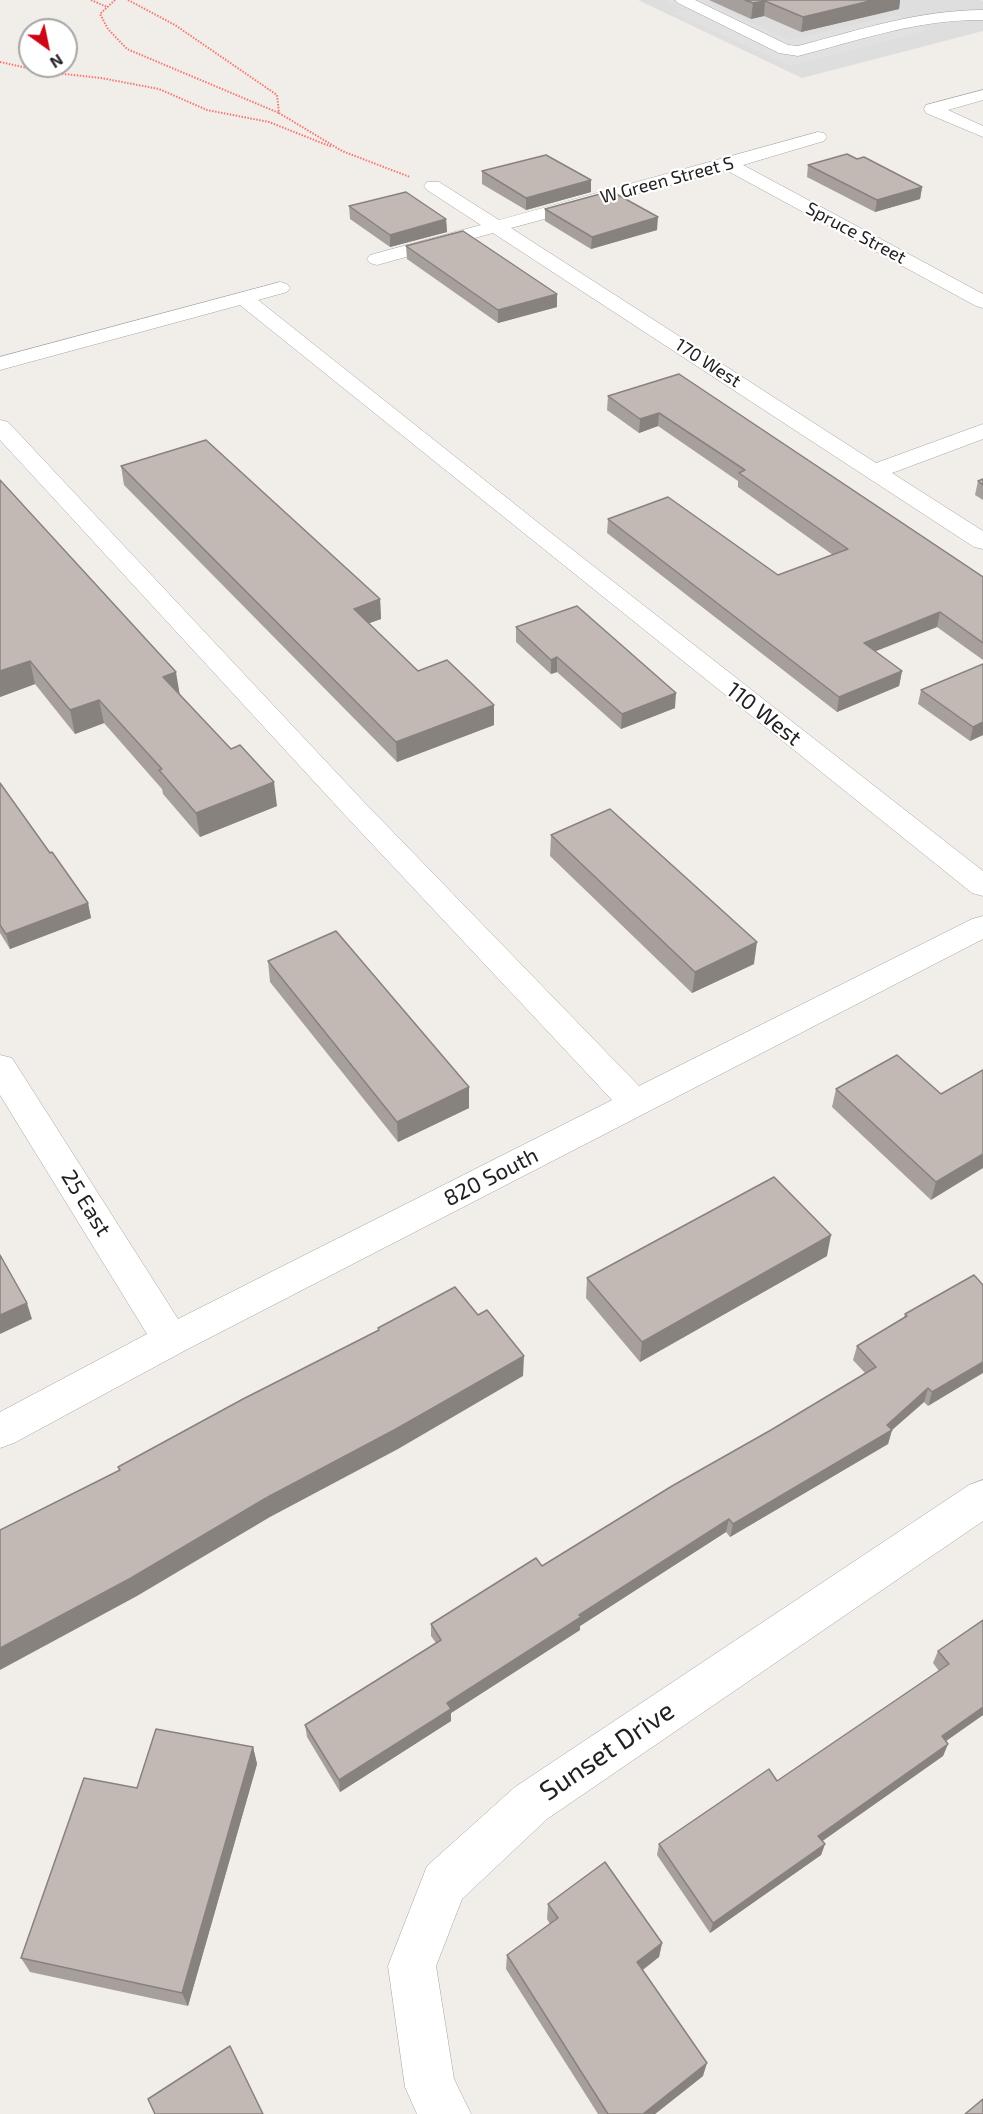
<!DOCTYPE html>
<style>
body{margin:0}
#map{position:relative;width:983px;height:2114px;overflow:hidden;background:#f1ede8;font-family:"Exo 2",sans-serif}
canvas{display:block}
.north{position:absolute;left:18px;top:18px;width:60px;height:60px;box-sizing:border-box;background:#fff;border:2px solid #a6a6a6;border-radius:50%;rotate:147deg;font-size:16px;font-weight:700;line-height:24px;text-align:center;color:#212121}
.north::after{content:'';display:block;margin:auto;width:21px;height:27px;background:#cc0617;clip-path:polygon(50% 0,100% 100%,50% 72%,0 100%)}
</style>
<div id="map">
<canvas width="983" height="2114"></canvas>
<div class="north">N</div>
</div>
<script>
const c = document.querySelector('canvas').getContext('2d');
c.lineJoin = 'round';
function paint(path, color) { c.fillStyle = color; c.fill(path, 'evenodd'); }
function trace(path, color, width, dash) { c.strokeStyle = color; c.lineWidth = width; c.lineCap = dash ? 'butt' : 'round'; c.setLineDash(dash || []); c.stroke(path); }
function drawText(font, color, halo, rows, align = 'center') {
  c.font = font + ' "Exo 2",sans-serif'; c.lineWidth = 4.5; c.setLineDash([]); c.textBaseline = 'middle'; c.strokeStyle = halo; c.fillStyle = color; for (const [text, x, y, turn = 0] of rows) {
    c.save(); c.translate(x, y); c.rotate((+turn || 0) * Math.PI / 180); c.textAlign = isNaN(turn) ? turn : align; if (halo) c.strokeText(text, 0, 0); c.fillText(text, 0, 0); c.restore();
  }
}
paint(new Path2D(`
 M638,0h343l2,1v30l-181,47z`), '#dfdede');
paint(new Path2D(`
 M665,0h36l89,40 105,-25 33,15 -137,36 -117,-53 13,-3z`), '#e1e1e1');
const minor = new Path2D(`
 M675,0h20l93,45 10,1c61,-16 121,-36 185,-36v10c-64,-1 -123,20 -185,36l-19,-3 -101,-50z
 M983,90v10l-35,10 35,16v11l-57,-24 -2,-4 2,-4z
 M818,132l6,1 3,4 -3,4 -81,24 240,129v14l-7,-2 -250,-136 -215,58 365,235 107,-39v15l-91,34 91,58v18l-9,-2 -481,-314 -116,32 -7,-2 -3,-4 3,-4 111,-30 -54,-35 -3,-4 3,-4h12l60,38z
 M280,282l7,2 3,4 -3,4 -29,8 297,236 428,335v25l-11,-3 -732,-588 -240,65v-13z
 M0,420l8,2 355,379 276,285 333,-167 11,-3v23l-799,412 -170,92 -14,5v-36l147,-78 -147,-239v-40l12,3 166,261 434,-219 -269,-287 -343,-373z
 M983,1480v41l-436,298 -85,80 -26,67 18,113 17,35h-54l-12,-27 -17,-121 39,-100 88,-79 454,-302z`);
trace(minor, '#a5a5a5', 1);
trace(new Path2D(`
 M91,0l16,7
 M115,0l-15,14 8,15 19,20 152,64
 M128,0l47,25 102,70 2,18 63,38 68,26
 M0,62l46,10 55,6 58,11 48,21 62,12 63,25`), '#f67674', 2, [1.5, 1.5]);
paint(minor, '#fff');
paint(new Path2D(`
 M709,0h191l-1,9 -98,23 -37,-16 -13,3z
 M857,159l65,28 -2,12 -45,13 -68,-35 1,-12z
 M482,171l109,21 -65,18 -44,-26z
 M349,206l97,13 1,13 -57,15 -40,-28z
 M545,209l112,21 -66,19 -46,-28z
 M406,246l151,61 -59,16 -91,-64z
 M679,374l304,203v83l-46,-33 -62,24 27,20 -3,15 -62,26 -230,-179 1,-14 170,56 55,-20 -95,-68v-6l-80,-55 -19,7 -32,-23 1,-14z
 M121,466l259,133 1,20 -12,4 49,48 76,54 -97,37 -273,-277z
 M983,479v21l-8,-5 3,-14z
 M0,480l180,214 97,112 -77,31 -37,-43 -1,-5 -58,-66 -29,11 -40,-50 -35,13z
 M516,627l159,81 -54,21 -64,-57 -6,2 -35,-32z
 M983,664v71l-13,6 -52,-37 3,-14z
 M0,783l50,70 38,50 3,15 -81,31 -10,-16z
 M551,835l203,129 -62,29 -142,-137z
 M268,961l201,147 -71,34 -128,-160z
 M983,1070l-52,130 -99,-93 4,-18 105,5z
 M827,1256l-187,106 -54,-64 1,-20z
 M974,1275l-46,131 -4,-4 -32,28 -4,14 -158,93 -4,-5 -146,94v4l-129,83v8l-111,71 -33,-55 -2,-12 131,-82 -5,-7v-12l111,-58 229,-136 94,-57 -12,-13 4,-14 47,-29 1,-3z
 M983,1620v95l-37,26 2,3 -5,12 -121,85 3,3 -4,11 -111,78 -53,-78 2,-11 118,-63 162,-110 -6,-8 5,-12z
 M253,1747l4,17 -69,242 -158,-34 -9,-14 116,-170z
 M548,1904l114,39 -3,14 -16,13 60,106 -48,38h-57l-92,-145 1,-14 43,-31 -3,-5z`), '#a79f9b');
paint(new Path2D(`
 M874,0h26l-1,9 -98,23 2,-15z
 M765,1l-1,15 -13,3 2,-16z
 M591,180v12l-65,18v-12z
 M922,187l-2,12 -45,13 2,-12z
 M658,217l-1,13 -66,19 1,-12z
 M446,219l1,13 -57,15v-12z
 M557,294v13l-59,16v-13z
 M659,413l-1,13 -19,7 1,-14z
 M380,599l1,20 -25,9 -2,-19z
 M940,612l-3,15 -76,30 3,-14z
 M557,657v15l-6,2v-14z
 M30,661l5,23 -35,13v-26z
 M902,671l-3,15 -62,26 2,-15z
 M176,672l4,24 -17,-19z
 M676,693l-1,15 -54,21 1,-15z
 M99,700l5,23 -29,11 -5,-24z
 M494,705v20l-97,37 -1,-20z
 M983,722v13l-13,6 3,-14z
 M274,782l3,24 -77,31 -4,-24z
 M88,903l3,15 -81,31 -4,-15z
 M757,942l-3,22 -62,29 3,-21z
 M469,1087v21l-71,34 -1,-20z
 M983,1154v14l-52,32 5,-18z
 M831,1235l-4,21 -187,106 2,-20z
 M27,1303l5,16 -32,15v-19z
 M524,1356l-1,20 -125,73 -128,68 -133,79 -137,74v-22l266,-150z
 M983,1362v11l-55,33 4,-14z
 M928,1388l-4,14 -32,28 -4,14 -158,93 3,-13 154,-99z
 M729,1519l-3,13 -146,94v4l-129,83v8l-111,71 -1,-12 108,-77 132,-88z
 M983,1707v8l-47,33 6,-12z
 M948,1744l-5,12 -129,91 4,-11z
 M253,1747l4,17 -69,242 -6,-13z
 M825,1844l-4,11 -111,78 3,-10z
 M662,1943l-3,14 -25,19 3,-14z
 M707,2063l-4,13 -48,38h-12z`), '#88827e');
const building = new Path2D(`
 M745,0h129l-71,17 -38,-16 -12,2z
 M847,154l10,5 7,-2 58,30 -45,13 -69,-35z
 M546,155l45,25 -65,18 -44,-27z
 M611,191l47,26 -66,20 -47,-28z
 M406,192l40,27 -56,16 -41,-29z
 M463,231l94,63 -59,16 -92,-64z
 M679,374l304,203v66l-43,-31 -76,31 38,28 -63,26 -231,-178 60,-22 110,78 70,-26 -109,-76 6,-3 -86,-57 -19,6 -32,-23z
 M206,440l174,159 -26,10 64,62 29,-11 47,45 -98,37 -275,-276z
 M983,479v6l-5,-4z
 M0,480l176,192 -13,5 68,72 9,-4 34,37 -78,31 -37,-43 3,-1 -63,-69 -29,10 -40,-49 -30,10z
 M577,606l99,87 -54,21 -65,-57 -6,3 -35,-33z
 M983,664v58l-10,5 -52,-37z
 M0,783l50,70 2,-1 36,51 -82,31 -6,-9z
 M610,809l147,133 -62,30 -144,-137z
 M336,931l133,156 -72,35 -129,-161z
 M897,1055l44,39 42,-24v84l-47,28 -100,-93z
 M774,1177l57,58 -189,107 -55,-64z
 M0,1255l27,48 -27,12z
 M974,1275l9,10v77l-51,30 -4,-4 -41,37 5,5 -159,94 -4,-5 -150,96 2,2 -134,86 4,6 -112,71 -34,-55 136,-85 -10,-16 105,-66 6,8 130,-80 99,-56 105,-63 -19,-21 50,-30 -2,-2z
 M455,1287l23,28 9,-5 37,46 -128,73 -130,69 -135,80 -131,70v-118l120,-60 -2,-3 125,-68 136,-69 -1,-2z
 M983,1620v87l-41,29 6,8 -130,92 7,8 -112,79 -54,-79 110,-75 8,12 172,-117 -11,-13z
 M156,1729l97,18 -71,246 -161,-35 63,-180 53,10z
 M605,1862l57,81 -25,19 70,101 -64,51h-35l-101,-159 51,-37 -10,-14z
 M230,2046l33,68h-108l-7,-15z
 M983,2099v15h-18z`);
paint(building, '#c2b9b4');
trace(building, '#88827e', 1.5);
drawText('18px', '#212121', '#fff', [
 ["W Green Street S",667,180,-15],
 ["Spruce Street",856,233,28],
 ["170 West",708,363,33]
]);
drawText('22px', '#212121', '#fff', [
 ["110 West",764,714,38],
 ["820 South",491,1177,-27],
 ["25 East",86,1203,58]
]);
drawText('27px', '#212121', '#fff', [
 ["Sunset Drive",607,1751,-34]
]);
</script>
